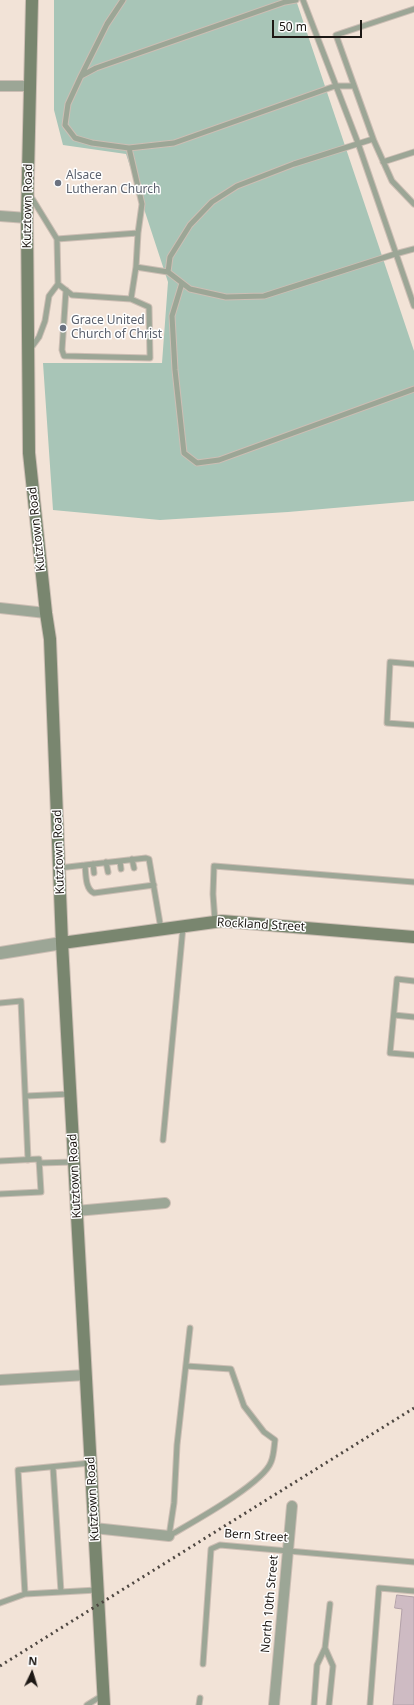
<!DOCTYPE html>
<style>
body{margin:0}
#map{position:relative;width:414px;height:1705px;overflow:hidden;background:#f2e3d7;font-family:"Noto Sans",sans-serif}
canvas{display:block}
.north{position:absolute;left:12px;top:1653px;width:40px;height:40px;-webkit-text-stroke:3px #fff;paint-order:stroke;rotate:4deg;font-size:11px;font-weight:700;line-height:16px;text-align:center;color:#1d1814}
.north::after{content:'';display:block;margin:auto;width:14px;height:18px;background:#1d1814;clip-path:polygon(50% 0,100% 100%,50% 72%,0 100%)}
.scale{position:absolute;left:272px;top:20px;width:90px;height:18px;box-sizing:border-box;border:2px solid #1d1814;border-top:0;padding-left:5px;font-size:12px;line-height:14px;white-space:nowrap;color:#1d1814;-webkit-text-stroke:3px #fff;paint-order:stroke}
</style>
<div id="map">
<canvas width="414" height="1705"></canvas>
<div class="north">N</div>
<div class="scale">50 m</div>
</div>
<script>
const c = document.querySelector('canvas').getContext('2d');
c.lineJoin = 'round';
function paint(path, color) { c.fillStyle = color; c.fill(path, 'evenodd'); }
function trace(path, color, width, dash) { c.strokeStyle = color; c.lineWidth = width; c.lineCap = dash ? 'butt' : 'round'; c.setLineDash(dash || []); c.stroke(path); }
function drawText(font, color, halo, rows, align = 'center') {
  c.font = font + ' "Noto Sans",sans-serif'; c.lineWidth = 3; c.setLineDash([]); c.textBaseline = 'middle'; c.strokeStyle = halo; c.fillStyle = color; for (const [text, x, y, turn = 0] of rows) {
    c.save(); c.translate(x, y); c.rotate((+turn || 0) * Math.PI / 180); c.textAlign = isNaN(turn) ? turn : align; if (halo) c.strokeText(text, 0, 0); c.fillText(text, 0, 0); c.restore();
  }
}
paint(new Path2D(`
 M54,0h242l118,351v150l-126,11 -128,8 -107,-10 -10,-147h119l6,-81 -42,-128 -63,-9 -9,-35z`), '#a8c5b7');
const building = new Path2D(`
 M397,1595l17,2v108h-21l9,-96 -7,-1z`);
paint(building, '#cebbc3');
trace(building, '#b2a0a8', 1);
const service = new Path2D(`
 M296,0l-11,2 -189,66 -15,8 -13,28 -3,21 10,13 17,5 37,5 45,-5 161,-57h19
 M303,0l55,143 56,163
 M414,9l-78,26 38,106 18,40 22,23
 M81,76l26,-52 16,-24
 M373,139l-79,25 -57,22 -25,16 -22,23 -20,32 -2,15 22,17 36,8 38,-1 131,-42 19,-5
 M129,148l13,56 -4,29
 M383,162l31,-10
 M30,195l27,44
 M138,233l-2,34 -5,32 -59,-4 -14,-11 -1,-45z
 M136,267l32,5
 M182,283l-10,33 3,54 9,83 13,10 22,-3 195,-71
 M66,290l-4,60 2,6 86,2 -1,-51 -18,-8
 M31,348l8,-11 6,-16 4,-25 9,-12
 M414,664l-24,-2 -3,61 27,2
 M132,859l2,9
 M120,861l1,8
 M106,862l2,10
 M93,864l1,9
 M85,865c1,9 0,24 9,28l60,-8
 M59,868l87,-10 3,1 12,70
 M215,922l-2,-28 1,-28 200,16
 M414,981l-17,-2 -7,74 24,2
 M0,1003l21,-2 7,159
 M394,1015l20,2
 M26,1096l44,-2
 M163,1140l20,-213
 M0,1161l39,-2 2,33 -41,2
 M39,1163l35,-1
 M90,1463l-72,7 7,124 72,-4
 M53,1467l8,125
 M169,1536c22,-13 94,-52 102,-74 3,-7 3,-15 4,-22l-11,-8 -20,-26 -13,-37 -45,-3
 M169,1536l5,-33 3,-58 13,-117
 M0,1603l25,-9
 M325,1648l8,18 -4,39
 M203,1664l8,-115 9,-4 194,17
 M87,1705l16,-10
 M199,1705l1,-7
 M314,1705l3,-40 8,-17 5,-44
 M370,1705l9,-117 35,3`);
const minor = new Path2D(`
 M0,86h30
 M0,216l27,2
 M0,608l46,5
 M76,1211l89,-8
 M0,1380l86,-5
 M94,1528l75,8
 M274,1705l18,-199`);
const tertiary = new Path2D(`
 M0,953l62,-10`);
const secondary = new Path2D(`
 M32,0l-5,218 2,235 17,160 4,26 12,304 42,762
 M62,943l160,-22 192,16`);
trace(service, '#ccbeb4', 7);
trace(minor, '#ccbeb4', 12);
trace(tertiary, '#ccbeb4', 14);
trace(secondary, '#ccbeb4', 14);
trace(service, '#9ca696', 5);
trace(minor, '#9ca696', 10);
trace(tertiary, '#9ca696', 12);
trace(secondary, '#79866f', 12);
trace(new Path2D(`
 M0,1666l414,-258`), '#4e4741', 3, [2, 4]);
for (const [x, y, r, color] of [
 [58,183,4,"#6b7280"],
 [63,328,4,"#6b7280"]
]) { const dot = new Path2D(); dot.arc(x, y, r, 0, 2 * Math.PI); c.fillStyle = color; c.fill(dot); trace(dot, '#fff', 1.5); }
drawText('12px', '#5b616d', '#fff', [
 ["Alsace",66,176],
 ["Lutheran Church",66,190],
 ["Grace United",71,321],
 ["Church of Christ",71,335]
], 'left');
drawText('12px', '#1d1814', '#fff', [
 ["Kutztown Road",28,206,-89],
 ["Kutztown Road",37,529,-96],
 ["Kutztown Road",59,852,-92],
 ["Rockland Street",261,925,3],
 ["Kutztown Road",75,1176,-93],
 ["Kutztown Road",93,1499,-93],
 ["Bern Street",256,1536,4],
 ["North 10th Street",270,1604,-85]
]);
</script>
